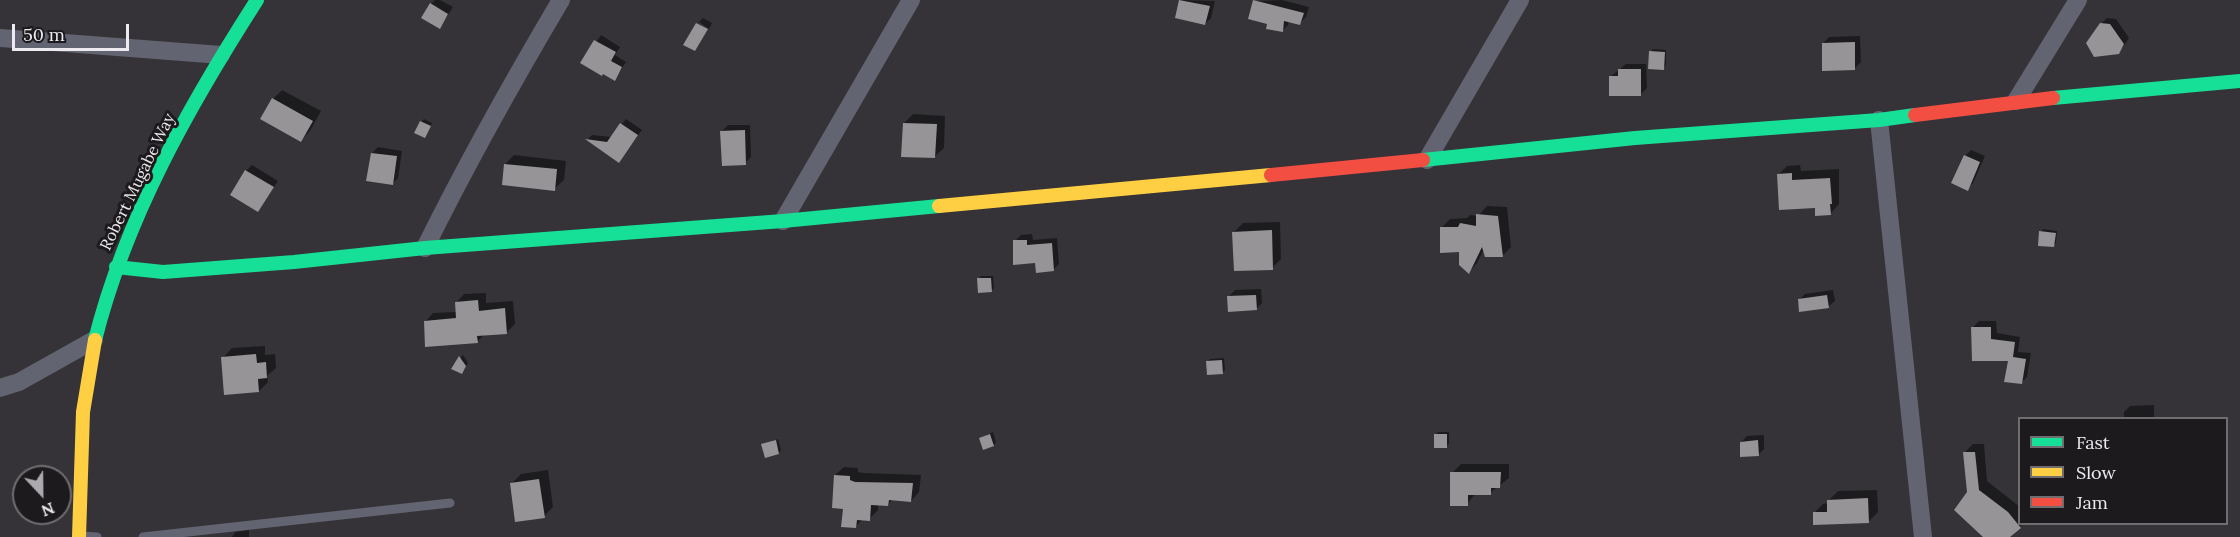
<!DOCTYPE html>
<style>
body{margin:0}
#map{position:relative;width:2240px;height:537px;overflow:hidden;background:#353337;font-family:Lora,serif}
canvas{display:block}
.legend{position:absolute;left:2018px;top:417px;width:210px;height:108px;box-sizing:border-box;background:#1c1a1d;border:2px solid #706d71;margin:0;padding:8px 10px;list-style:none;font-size:18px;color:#edeaef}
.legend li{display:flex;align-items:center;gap:12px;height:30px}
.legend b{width:30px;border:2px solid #706d71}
.north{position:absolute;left:12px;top:465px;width:60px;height:60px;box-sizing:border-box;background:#1c1a1d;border:2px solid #706d71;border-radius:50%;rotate:158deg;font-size:16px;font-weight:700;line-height:24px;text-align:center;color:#edeaef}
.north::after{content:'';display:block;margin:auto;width:21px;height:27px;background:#adaaaf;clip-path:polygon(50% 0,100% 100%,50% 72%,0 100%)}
.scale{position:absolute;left:12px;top:24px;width:117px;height:27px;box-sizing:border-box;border:3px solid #edeaef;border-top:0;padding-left:8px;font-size:18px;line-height:21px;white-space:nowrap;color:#edeaef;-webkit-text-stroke:4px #1c1a1d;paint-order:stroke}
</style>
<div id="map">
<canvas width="2240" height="537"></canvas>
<ul class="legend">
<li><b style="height:8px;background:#16e098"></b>Fast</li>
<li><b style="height:8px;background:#ffcf43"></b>Slow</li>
<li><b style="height:8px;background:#f24e42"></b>Jam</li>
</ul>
<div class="north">N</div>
<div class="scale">50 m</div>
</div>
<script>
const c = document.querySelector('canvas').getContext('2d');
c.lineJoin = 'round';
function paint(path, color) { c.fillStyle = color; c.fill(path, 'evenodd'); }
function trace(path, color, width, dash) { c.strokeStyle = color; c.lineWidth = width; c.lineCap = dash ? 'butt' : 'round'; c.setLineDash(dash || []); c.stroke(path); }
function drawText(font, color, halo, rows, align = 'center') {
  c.font = font + ' Lora,serif'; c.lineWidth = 6; c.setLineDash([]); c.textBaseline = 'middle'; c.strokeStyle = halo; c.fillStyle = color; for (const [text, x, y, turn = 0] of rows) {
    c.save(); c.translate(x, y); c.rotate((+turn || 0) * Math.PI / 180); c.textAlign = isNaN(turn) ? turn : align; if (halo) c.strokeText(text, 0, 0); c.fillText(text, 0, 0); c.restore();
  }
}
paint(new Path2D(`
 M435,0h5l13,7 -13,20 -9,-23z
 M1181,0l34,1 -4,17 -6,6 -28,-7z
 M1282,0l27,7 -3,10 -6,6 -11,-3 -1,5 -6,6 -13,-9 -14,-21z
 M703,18l9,5 -3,6 -10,-7z
 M2107,18l9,1 13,19 -10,15 -18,-29z
 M601,35l19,12 -5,8 11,7 -11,17 -33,-16z
 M1860,36l1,26 -6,6 -32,-25 6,-6z
 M1653,49l13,1v15l-3,3 -12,-16z
 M1626,64h20l1,24 -6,6 -31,-17z
 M282,90l39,21 -11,20 -9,9 -39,-22 11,-19z
 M913,114l32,2 -1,32 -10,9 -30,-34z
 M424,119l8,4 -5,10 -6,-11z
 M626,119l16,11 -23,31 -31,-22 4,-4 20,2z
 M728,125h22l1,32 -6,6 -23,-32z
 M378,147l24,4 -4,27 -6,6 -20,-31z
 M1971,150l14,6 -12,27 -6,6 -2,-33z
 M514,155l52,6 -2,19 -10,9 -49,-25z
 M252,165l26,16 -20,30 -12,-40z
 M1800,165l1,6 38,-2v35l-9,10 -14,-8 -38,-31 9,-9z
 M1487,206l20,1 4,40 -9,9 -18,-7 -7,14 -8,9 -9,-22 -19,-22 9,-9 17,-1 3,-3 8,1z
 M1280,222l1,37 -9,9 -38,-36 9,-9z
 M2043,229l14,2 -1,12 -3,3 -12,-14z
 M1032,234l1,6 24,-2 2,26 -6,6 -38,-29 6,-6z
 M981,276h12l1,12 -3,3 -13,-12z
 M1261,289l1,14 -6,6 -27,-13 6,-6z
 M1833,290l2,11 -6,5 -30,-6 6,-6z
 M486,293v10l27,-2 2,23 -8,8 -22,2 -8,8 -52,-20 8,-9 24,-1 -1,-9 8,-9z
 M1979,321h17l1,12 23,4 -2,15 13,1 -4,24 -6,6 -12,-24 -36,-32z
 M265,346v9l10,-1 1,14 -9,8 1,6 -9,9 -36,-33 9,-10z
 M463,355l5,8 -6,9 -9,-3z
 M1224,358l1,12 -3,3 -14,-12 2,-2z
 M2154,405v13h-30v-6l6,-6z
 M993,432l3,10 -2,3 -13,-7z
 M1438,432h11v12l-3,2 -11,-11z
 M1764,435v14l-6,6 -17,-13 6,-6z
 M778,439l3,11 -2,3 -16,-8z
 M1973,444h11l3,37 33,26v17h3l-15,13h-23l-16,-45 -5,-39z
 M1461,464h48v14l-19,15h-14l-9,11 -15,-31z
 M844,467l14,1v4l6,1 57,2 -2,17 -8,9 -18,-2 -5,5 -10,-1v7l-9,9h-6l-7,7 -12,-19 -9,-32z
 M548,470l5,37 -9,9 -32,-33 9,-9z
 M1877,490l1,22 -9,9 -55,-8 9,-9 6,-1v-3l9,-9z
 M249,530v7h-17l3,-5z`), '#0007');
paint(new Path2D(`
 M1179,0l31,6 -5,19 -30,-7z
 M1253,0l51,13 -4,12 -16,-4 -1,11 -17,-3 1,-5 -19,-5z
 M430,3l18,11 -8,15 -19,-11z
 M696,23l12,6 -13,22 -12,-6z
 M2100,23l10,1 14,20 -5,10 -25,3 -8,-14z
 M594,40l22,12 -5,9 11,6 -7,14 -12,-7 -1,2 -22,-13z
 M1855,42v28l-33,1v-28z
 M1649,51l16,1 -1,18 -16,-1z
 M1618,69h23v27h-32v-20h9z
 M272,98l41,23 -12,21 -41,-23z
 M420,121l11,5 -6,12 -11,-5z
 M620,123l18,12 -19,28 -34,-24 22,3z
 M903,123l34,1 -2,34 -34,-1z
 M745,130l1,35 -24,1 -2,-35z
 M371,153l26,3 -4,29 -27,-4z
 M1964,155l16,7 -12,29 -17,-8z
 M504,164l53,5 -2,22 -53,-6z
 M245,170l29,17 -16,25 -28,-17z
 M1792,173v7l38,-2 2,26h-2l1,11 -16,1v-8l-36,2 -2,-36z
 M1476,214l22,2 5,41h-18l-3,-10 -13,27 -10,-9v-13l-19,1v-26h18l2,-4 16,3z
 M1272,230l1,40 -39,1 -2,-39z
 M2039,231l17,2 -2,14 -16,-1z
 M1013,240h14v5l25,-2 2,28 -18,2 -1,-10 -22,2z
 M977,278h14l1,14 -14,1z
 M1256,295l1,15 -29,2 -1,-16z
 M1827,295l2,13 -30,4 -1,-13z
 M478,300l1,11 26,-3 2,26 -30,2 1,7 -53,4 -1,-26 32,-3 -1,-16z
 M1971,327h20v12l24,3 -2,15 13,2 -4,25 -18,-2 4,-21h-36z
 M256,354l1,9 9,-1 1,16 -9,1 1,13 -35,3 -3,-38z
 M459,356l7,10 -4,8 -11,-5z
 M1222,360l1,14 -16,1 -1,-14z
 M990,434l4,12 -11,4 -4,-12z
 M1434,434h13v14h-13z
 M776,440l3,14 -14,4 -4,-14z
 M1758,440l1,16 -19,1v-15z
 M1963,452h12l4,38 29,22 13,16 -11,9h-27l-29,-27 13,-18z
 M1450,472h51l-1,16h-9v7h-23v11h-18z
 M834,475l16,1v4l5,2 58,1 -2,19 -22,-2 -1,6 -17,-1 -1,16 -13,-1 -1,8 -15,-1 2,-18 -11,-1z
 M539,479l6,39 -30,4 -5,-39z
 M1868,498l1,25 -56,2v-13h14v-12z`), '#979497');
trace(new Path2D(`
 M82,536l15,1
 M143,537l307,-34`), '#636471', 9);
trace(new Path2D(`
 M0,38l221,17
 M2016,101l62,-101
 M1879,120l44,417
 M1427,160l93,-160
 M783,221l128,-221
 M425,248c42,-85 88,-167 136,-248
 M0,388l19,-6 75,-42`), '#636471', 18);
trace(new Path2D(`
 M2053,98l187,-17
 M1423,160l212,-22 244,-18 36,-5
 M116,267l47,5 131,-10 131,-14 358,-27 156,-15
 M95,340c31,-123 94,-234 162,-340`), '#16e098', 14);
trace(new Path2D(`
 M939,206l332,-31
 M79,537l4,-125 12,-72`), '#ffcf43', 14);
trace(new Path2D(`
 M1915,115l138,-17
 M1271,175l152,-15`), '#f24e42', 14);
drawText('16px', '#edeaef', '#1c1a1d', [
 ["Robert Mugabe Way",138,182,-64]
]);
</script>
